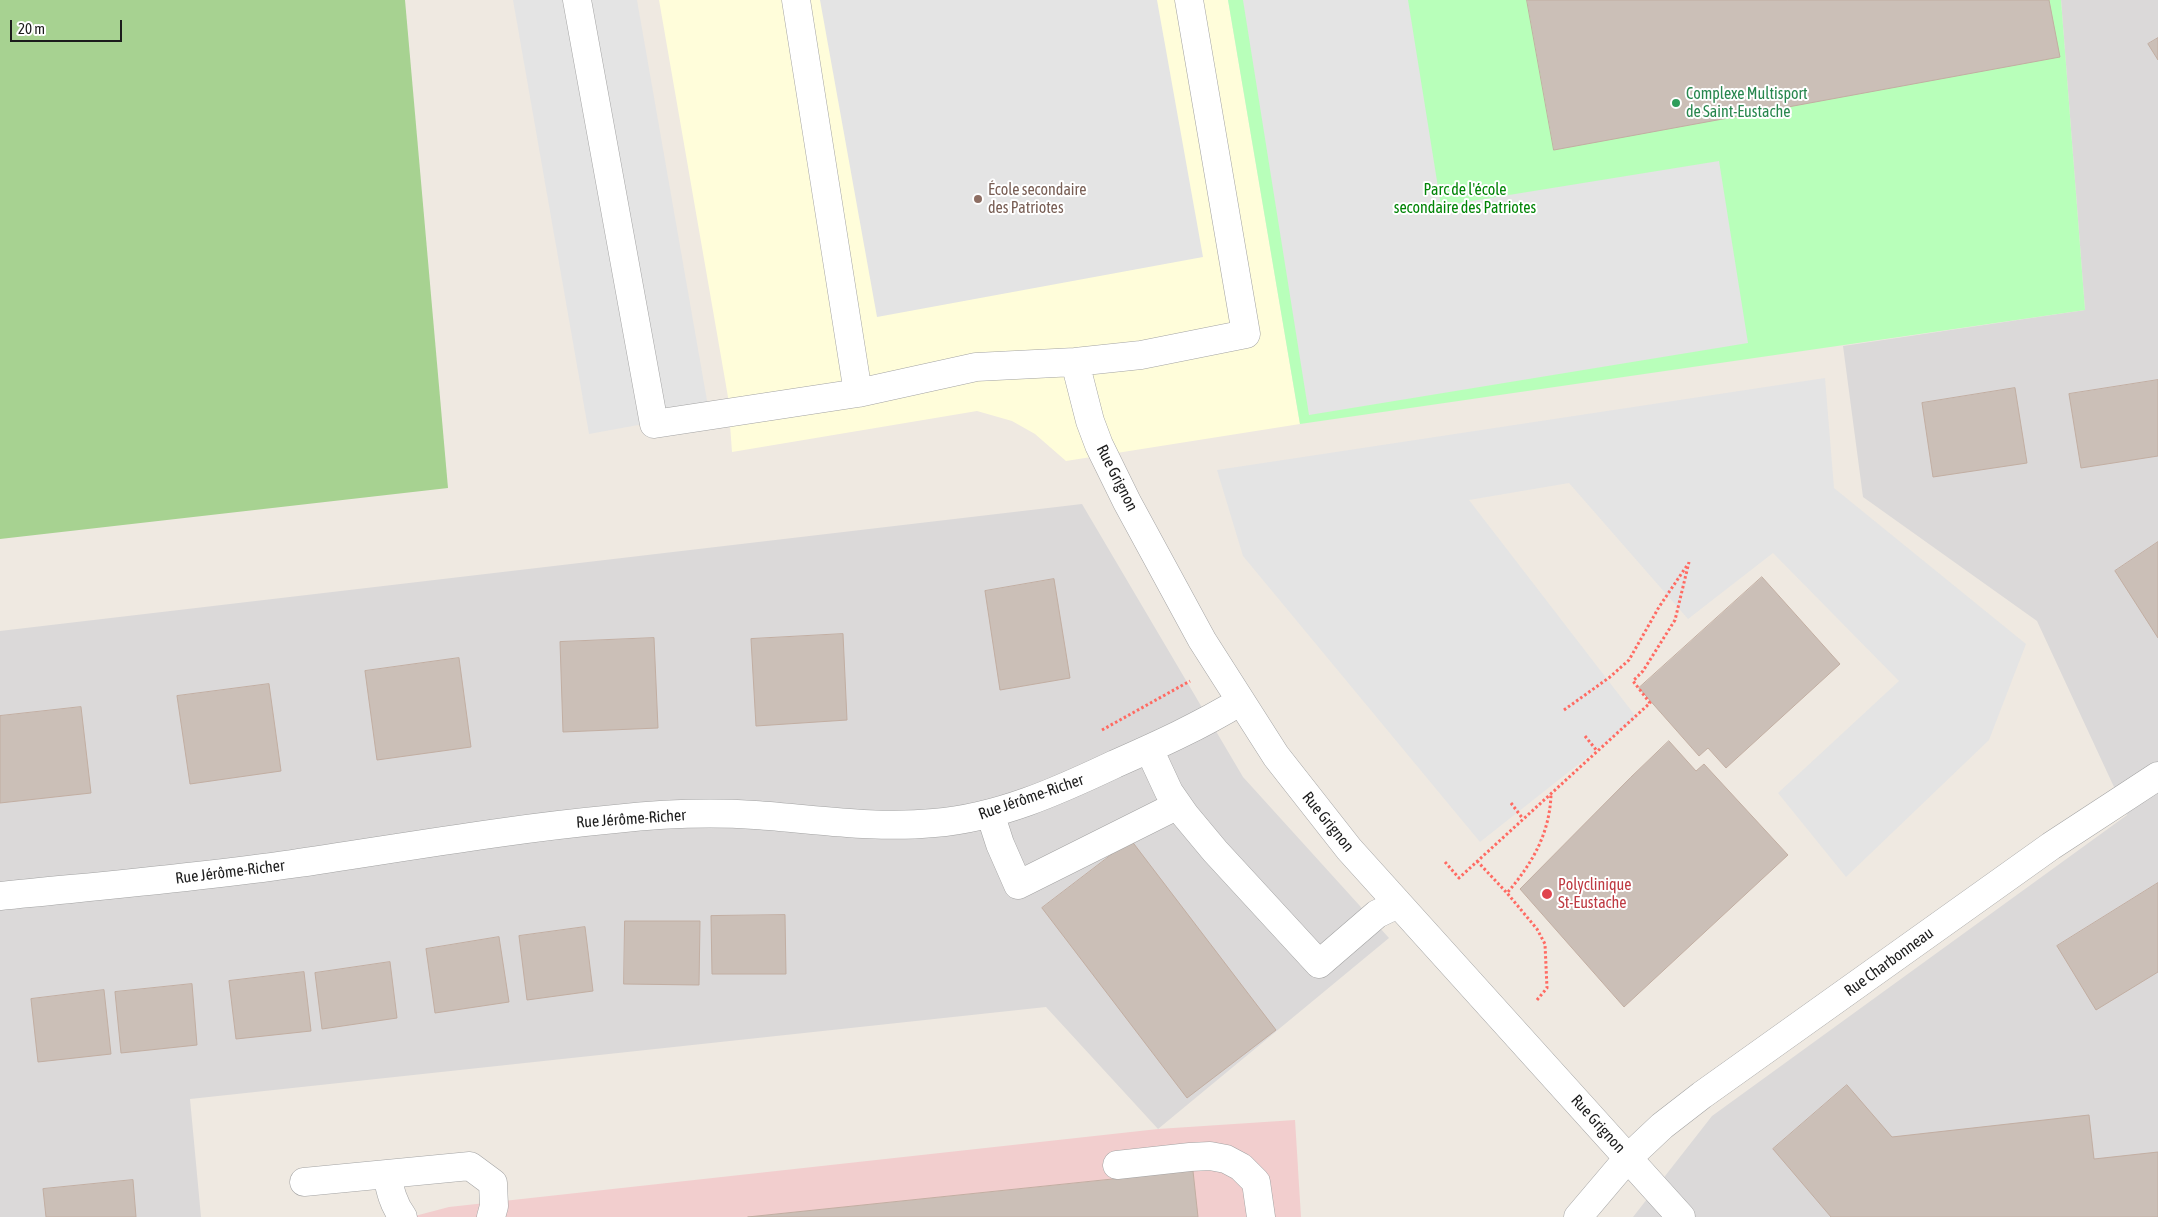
<!DOCTYPE html>
<meta charset="utf-8">
<style>
body{margin:0}
#map{position:relative;width:2158px;height:1217px;overflow:hidden;background:#efe9e1;font-family:"Asap Condensed",sans-serif}
canvas{display:block}
.scale{position:absolute;left:10px;top:20px;width:112px;height:22px;box-sizing:border-box;border:2px solid #1c1c1c;border-top:0;padding-left:6px;font-size:15px;line-height:18px;white-space:nowrap;color:#1c1c1c;-webkit-text-stroke:4px #fff;paint-order:stroke}
</style>
<div id="map">
<canvas width="2158" height="1217"></canvas>
<div class="scale">20 m</div>
</div>
<script>
const c = document.querySelector('canvas').getContext('2d');
c.lineJoin = 'round';
function paint(path, color) { c.fillStyle = color; c.fill(path, 'evenodd'); }
function trace(path, color, width, dash) { c.strokeStyle = color; c.lineWidth = width; c.lineCap = dash ? 'butt' : 'round'; c.setLineDash(dash || []); c.stroke(path); }
function drawText(font, color, halo, rows, align = 'center') {
  c.font = font + ' "Asap Condensed",sans-serif'; c.lineWidth = 4; c.setLineDash([]); c.textBaseline = 'middle'; c.strokeStyle = halo; c.fillStyle = color; for (const [text, x, y, turn = 0] of rows) {
    c.save(); c.translate(x, y); c.rotate((+turn || 0) * Math.PI / 180); c.textAlign = isNaN(turn) ? turn : align; if (halo) c.strokeText(text, 0, 0); c.fillText(text, 0, 0); c.restore();
  }
}
paint(new Path2D(`
 M2061,0h97v1217h-525l79,-101 415,-301 -90,-194 -174,-124 -20,-151 242,-36z
 M1082,504l161,273 146,161 -231,191 -112,-122 -856,92 11,118h-201v-586z`), '#dbd9d9');
paint(new Path2D(`
 M1295,1120l6,97h-890l38,-10 709,-78z`), '#f2cece');
paint(new Path2D(`
 M659,0h569l72,424 -234,37 -31,-27 -23,-13 -35,-10 -245,41 -4,-55z`), '#fffdda');
paint(new Path2D(`
 M0,0h405l43,488 -448,51z`), '#a7d291');
paint(new Path2D(`
 M1228,0h833l24,310 -785,114z`), '#b8ffba');
paint(new Path2D(`
 M513,0h124l72,412 -120,22z
 M820,0h337l46,257 -326,60z
 M1243,0h165l33,206 278,-45 29,182 -439,72z
 M1825,378l9,110 192,156 -37,96 -143,137 -68,-84 121,-112 -126,-128 -85,66 -119,-136 -100,17 168,218 -157,124 -237,-286 -26,-86z`), '#e4e4e4');
const building = new Path2D(`
 M1527,0h522l11,57 -506,93z
 M2158,38v22l-10,-16z
 M2158,380v76l-77,12 -12,-74z
 M2015,388l12,75 -94,14 -11,-74z
 M2158,542v96l-43,-67z
 M1762,577l78,87 -114,104 -18,-20 -9,8 -60,-68z
 M1054,579l16,99 -70,12 -15,-99z
 M843,634l4,86 -91,6 -5,-87z
 M654,638l4,90 -95,4 -3,-90z
 M459,658l12,89 -94,13 -12,-89z
 M269,684l12,87 -91,13 -13,-88z
 M81,707l10,86 -91,10v-87z
 M1669,741l27,30 8,-7 84,91 -164,152 -104,-118 110,-111z
 M1131,840l145,190 -89,68 -145,-190z
 M2158,883v89l-62,38 -39,-64z
 M785,915l1,59h-74l-1,-58z
 M625,921h75l-1,64 -75,-1z
 M585,927l8,64 -66,9 -8,-64z
 M499,937l10,65 -74,11 -9,-64z
 M390,962l7,56 -75,11 -7,-56z
 M304,972l7,59 -75,8 -7,-58z
 M192,984l5,61 -76,8 -6,-61z
 M104,990l7,64 -73,8 -7,-63z
 M1847,1085l45,52 197,-22 5,44 64,-7v65h-327l-58,-68z
 M1193,1171l5,46h-450z
 M133,1180l3,37h-90l-3,-28z`);
paint(building, '#cbbfb7');
trace(building, '#c2aea2', 1);
const minor = new Path2D(`
 M577,0l77,424 204,-31 118,-26 99,-5 66,-7 105,-21 -57,-334
 M796,0l62,393
 M1075,362l15,59 9,24 28,57 75,138 74,116 73,93 332,368
 M1149,749l20,43 16,23 30,36 104,113 58,-50 21,-10
 M990,813l10,31 18,41 160,-80
 M0,896c98,-10 195,-18 292,-32 108,-16 215,-35 323,-45 46,-5 94,-7 140,-4 60,4 119,14 179,8 64,-5 124,-32 181,-59 43,-19 85,-38 126,-63
 M1117,1165l73,-8 20,-1 16,3 15,8 15,15 5,35
 M387,1174c3,16 6,30 16,43
 M304,1182l166,-16 23,17 1,23 -3,11
 M1578,1217l50,-59 34,-32 40,-31 349,-249 107,-70`);
trace(minor, '#a3a3a3', 29);
trace(new Path2D(`
 M1564,710l46,-33 19,-17 30,-53 29,-43
 M1102,730l88,-49
 M1585,736l12,15
 M1511,803l12,16
 M1477,861l30,32
 M1445,862l14,16 191,-175 -17,-22 10,-10 32,-51 14,-58
 M1537,1000l10,-12 -2,-44 -8,-15 -30,-36c25,-29 43,-60 44,-99`), '#ff6a62', 3, [2.5, 2.5]);
trace(minor, '#fff', 28);
for (const [x, y, r, color] of [
 [1676,103,5,"#2e9e5b"],
 [978,199,5,"#8d6e63"],
 [1547,894,6,"#e0444e"]
]) { const dot = new Path2D(); dot.arc(x, y, r, 0, 2 * Math.PI); c.fillStyle = color; c.fill(dot); trace(dot, '#fff', 2); }
drawText('16px', '#27864d', '#fff', [
 ["Complexe Multisport",1686,94],
 ["de Saint-Eustache",1686,112]
], 'left');
drawText('16px', '#785e54', '#fff', [
 ["École secondaire",988,190],
 ["des Patriotes",988,208]
], 'left');
drawText('16px', '#018406', '#fff', [
 ["Parc de l'école",1465,190],
 ["secondaire des Patriotes",1465,208]
]);
drawText('16px', '#1c1c1c', '#fff', [
 ["Rue Grignon",1117,478,63],
 ["Rue Jérôme-Richer",1031,797,-19],
 ["Rue Jérôme-Richer",631,819,-4],
 ["Rue Grignon",1328,822,51],
 ["Rue Jérôme-Richer",230,872,-7],
 ["Rue Charbonneau",1889,962,-36],
 ["Rue Grignon",1598,1124,48]
]);
drawText('16px', '#be3a42', '#fff', [
 ["Polyclinique",1558,885],
 ["St-Eustache",1558,903]
], 'left');
</script>
